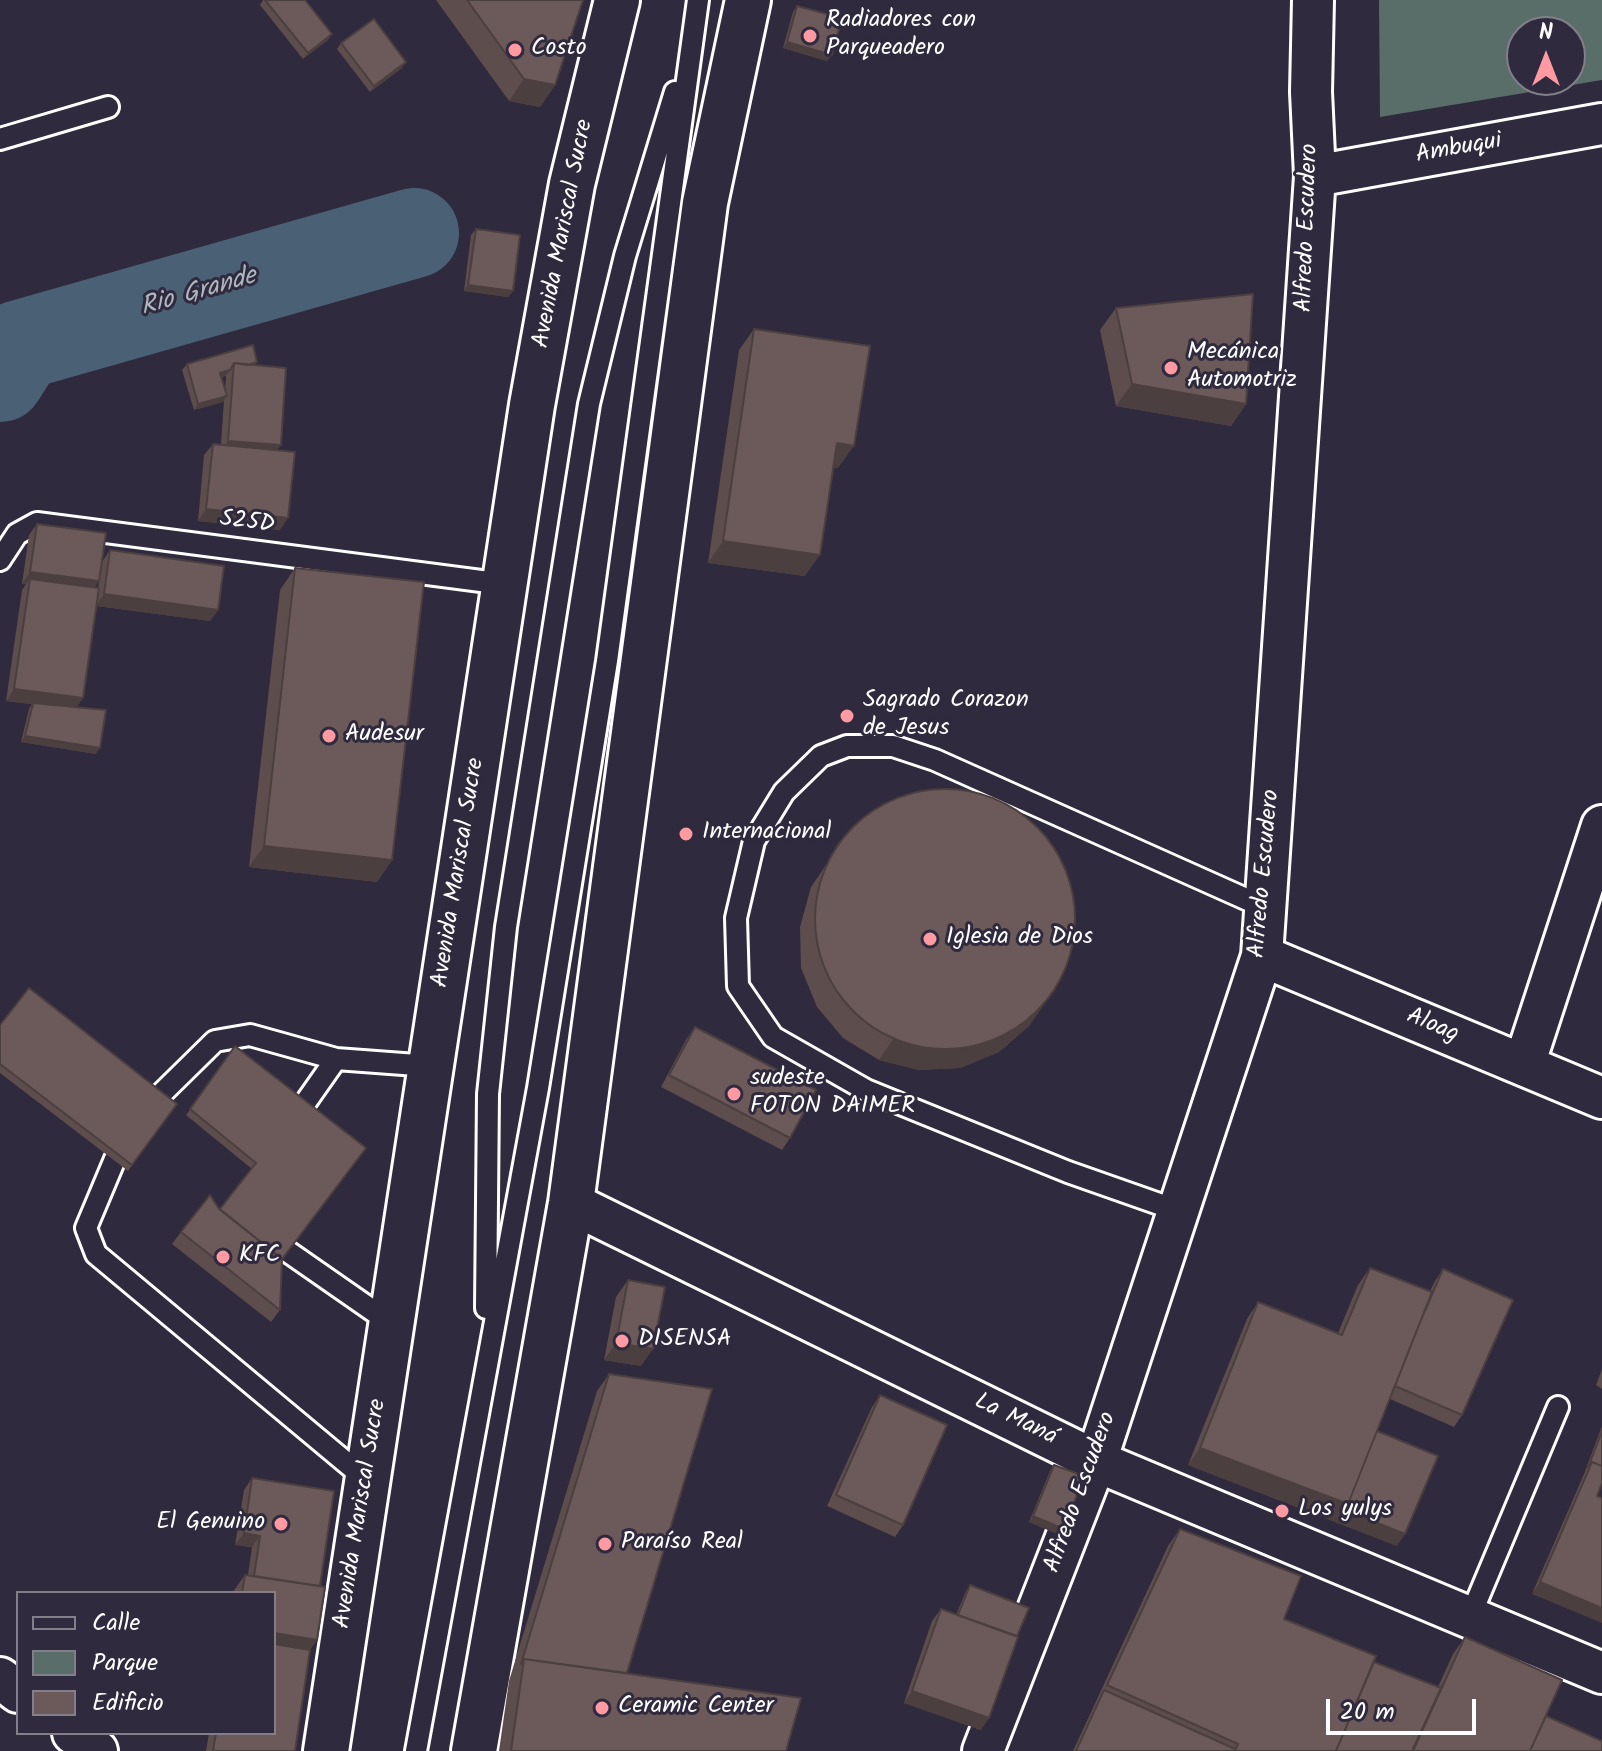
<!DOCTYPE html>
<meta charset="utf-8">
<style>
body{margin:0}
#map{position:relative;width:1602px;height:1751px;overflow:hidden;background:#2f2a3d;font-family:Kalam,sans-serif}
canvas{display:block}
.legend{position:absolute;left:16px;top:1591px;width:260px;height:144px;box-sizing:border-box;background:#2f2a3d;border:2px solid #827f8b;margin:0;padding:10px 14px;list-style:none;font-size:24px;color:#fff}
.legend li{display:flex;align-items:center;gap:16px;height:40px}
.legend b{width:40px;border:2px solid #827f8b}
.north{position:absolute;left:1506px;top:16px;width:80px;height:80px;box-sizing:border-box;background:#2f2a3d;border:2px solid #827f8b;border-radius:50%;rotate:0deg;font-size:22px;font-weight:700;line-height:32px;text-align:center;color:#fff}
.north::after{content:'';display:block;margin:auto;width:28px;height:36px;background:#ff9aa2;clip-path:polygon(50% 0,100% 100%,50% 72%,0 100%)}
.scale{position:absolute;left:1326px;top:1699px;width:150px;height:36px;box-sizing:border-box;border:4px solid #fff;border-top:0;padding-left:10px;font-size:24px;line-height:28px;white-space:nowrap;color:#fff;-webkit-text-stroke:6px #2f2a3d;paint-order:stroke}
</style>
<div id="map">
<canvas width="1602" height="1751"></canvas>
<ul class="legend">
<li><b style="height:10px;background:#2f2a3d"></b>Calle</li>
<li><b style="height:22px;background:#596e69"></b>Parque</li>
<li><b style="height:22px;background:#6c5a5a"></b>Edificio</li>
</ul>
<div class="north">N</div>
<div class="scale">20 m</div>
</div>
<script>
const c = document.querySelector('canvas').getContext('2d');
c.lineJoin = 'round';
function paint(path, color) { c.fillStyle = color; c.fill(path, 'evenodd'); }
function trace(path, color, width, dash) { c.strokeStyle = color; c.lineWidth = width; c.lineCap = dash ? 'butt' : 'round'; c.setLineDash(dash || []); c.stroke(path); }
function drawText(font, color, halo, rows, align = 'center') {
  c.font = font + ' Kalam,sans-serif'; c.lineWidth = 6; c.setLineDash([]); c.textBaseline = 'middle'; c.strokeStyle = halo; c.fillStyle = color; for (const [text, x, y, turn = 0] of rows) {
    c.save(); c.translate(x, y); c.rotate((+turn || 0) * Math.PI / 180); c.textAlign = isNaN(turn) ? turn : align; if (halo) c.strokeText(text, 0, 0); c.fillText(text, 0, 0); c.restore();
  }
}
paint(new Path2D(`
 M1379,0h223v80l-222,37zM1522,32h48v48h-48z`), '#596e69');
trace(new Path2D(`
 M0,377l20,-32 394,-112`), '#4a6075', 90);
const service = new Path2D(`
 M0,139l108,-32
 M0,560l17,-26 20,-11 467,61
 M158,1097l57,-56 35,-6 86,24 94,7
 M303,1106l33,-47
 M115,1159l-29,69 10,26 271,226
 M1179,1211l-111,-39 -202,-82 -93,-53 -35,-51 -2,-68 18,-77 30,-49 37,-36 26,-10h46l42,14 331,148
 M287,1251l105,73
 M486,1308l2,-214 18,-167 83,-523 36,-148 50,-164
 M1470,1617l88,-210
 M416,1751l122,-663 69,-427 91,-661`);
const minor = new Path2D(`
 M1315,176l287,-52
 M1262,956l340,142
 M1524,1065l78,-239
 M571,1203l525,258 506,212
 M0,1678l18,14
 M73,1733l24,18
 M983,1751l113,-290 166,-505 53,-780 -4,-84 2,-92`);
const primary = new Path2D(`
 M326,1751l206,-1346 40,-221 45,-184
 M474,1751l97,-548 134,-1000 43,-203`);
trace(service, '#fff', 26);
trace(minor, '#fff', 46);
trace(primary, '#fff', 50);
trace(service, '#2f2a3d', 20);
trace(minor, '#2f2a3d', 40);
trace(primary, '#2f2a3d', 44);
paint(new Path2D(`
 M263,0h42l23,40 -25,19 -43,-54z
 M436,0h147l-28,85 -15,22 -31,-6z
 M797,6l30,55 -44,-13 10,-36z
 M341,43l61,25 -32,24 -33,-43z
 M476,229l37,62 -5,6 -44,-6 7,-56z
 M1116,308l130,96 -15,22 -115,-20 -16,-76z
 M754,329l84,139 -5,-1 -28,109 -97,-13 31,-213z
 M257,362l-2,3 22,85 3,80 -82,-9 6,-66 9,-11h8l3,-44 -1,2 -29,8 -12,-40 5,-6zM226,376l-1,13 -3,-12z
 M37,524l58,63 3,1 4,-26 8,-12 108,60 -8,11 -113,-15 -20,101 19,47 -75,-12 8,-33 3,-5 -26,-3 16,-111 4,-6h-4l7,-49z
 M295,568l97,292 -15,22 -128,-15 31,-277z
 M849,831l181,194 -31,27 -39,16 -41,2 -40,-10 -36,-22 -26,-31 -16,-39 -1,-41 11,-40z
 M0,1025l177,79 -49,67 -128,-98z
 M695,1027l95,111 -8,12 -121,-63 26,-49z
 M235,1046l47,214 -2,50 -9,12 -99,-78 9,-12 39,-23 32,-40 -66,-54z
 M1370,1268l60,23 5,-10 8,-12 19,146 -8,12 -64,-28 -13,32 20,115 -209,-81 59,-146 11,-17 80,31 20,-48z
 M628,1280l13,86 -37,-6 12,-63z
 M1602,1369v20l-6,-4z
 M609,1374l18,299 159,78h-287l10,-70 88,-290z
 M880,1395l23,130 -8,12 -68,-31 45,-99z
 M1602,1426v57l-5,13 5,2 -70,96 52,-120z
 M1054,1465l10,64 -4,6 -31,-13 21,-51z
 M252,1478l68,108 -3,54 -7,10 -15,101h-89l3,-18h65v-140h-42l13,-18h3l4,-28 -17,-2 9,-55z
 M1180,1529l104,90 90,43 64,25 15,-33 12,-17 81,79 56,35h-529l95,-205z
 M970,1585l47,51 -36,94 -77,-27 28,-82 9,-12 15,6 10,-24z`), '#5d4d4d');
paint(new Path2D(`
 M332,34l-4,6 -25,19 5,-6z
 M787,42l45,13 -5,6 -44,-13z
 M406,62l-4,6 -32,24 4,-6z
 M524,79l31,6 -15,22 -31,-6z
 M468,285l45,6 -5,6 -44,-6z
 M230,370l-4,5 -10,4 4,-6z
 M1132,384l114,20 -15,22 -115,-20z
 M227,396l-4,6 -29,8 4,-6z
 M228,441l53,4 -9,12 -52,-4z
 M837,443l17,3 -16,22 -16,-3z
 M206,509l82,9 -8,12 -82,-9z
 M723,541l97,14 -15,21 -97,-13z
 M30,572l69,9 -8,12 -61,-14 -4,5h-4z
 M104,594l114,16 -8,11 -114,-15z
 M14,689l69,9 -8,12 -69,-9z
 M25,736l75,12 -4,6 -75,-12z
 M264,846l128,14 -15,22 -128,-15z
 M1045,1003l-15,22 -31,27 -39,16 -41,2 -40,-10 15,-22z
 M616,1343l37,6 -12,17 -37,-6z
 M1200,1448l148,56 -12,18 -148,-57z
 M1345,1510l60,24 -8,12 -61,-24z
 M1033,1516l31,13 -4,6 -31,-13z
 M244,1533l16,3 -8,11 -17,-2z
 M1540,1582l62,26v15l-70,-29z
 M274,1633l43,7 -15,22 -28,-5z
 M912,1691l77,27 -8,12 -77,-27z`), '#4c3f3f');
const building = new Path2D(`
 M265,0h40l27,34 -24,19z
 M467,0h116l-28,85 -31,-6z
 M797,6l45,12 -10,37 -45,-13z
 M374,19l32,43 -32,24 -33,-43z
 M476,229l44,6 -7,56 -45,-6z
 M1253,294l-7,110 -114,-20 -16,-76z
 M754,329l116,17 -16,100 -17,-3 -17,112 -97,-14z
 M253,345l4,17 -9,3 -14,-2 -4,7 -10,3 7,23 -29,8 -11,-40z
 M234,363l52,5 -5,77 -53,-4z
 M213,444l82,8 -7,66 -82,-9z
 M37,524l69,9 -7,48 -69,-9z
 M110,550l114,16 -6,44 -114,-16z
 M295,568l129,14 -32,278 -128,-14z
 M30,579l69,9 -16,110 -69,-9z
 M33,703l73,7 -6,38 -75,-12z
 M815 919a130 130 0 1 1 260 0a130 130 0 1 1-260 0Z
 M29,988l148,116 -45,61 -132,-101v-39z
 M695,1027l121,63 -26,48 -121,-63z
 M235,1046l131,102 -84,111 -62,-50 36,-46 -66,-54z
 M210,1195l9,14 63,50 -2,51 -99,-78z
 M1370,1268l62,24 -84,212 -148,-56 58,-146 84,33z
 M1443,1269l70,31 -51,115 -67,-29 26,-66z
 M628,1280l37,7 -12,62 -37,-6z
 M609,1374l103,15 -85,284 -103,-14 -3,5z
 M880,1395l67,30 -44,100 -67,-30z
 M1377,1431l61,25 -33,78 -60,-24 3,-6z
 M1602,1431v35l-10,-4 -4,6z
 M1592,1462l10,4v17l-5,13 5,2v110l-62,-26z
 M1054,1465l30,11 -20,53 -31,-13z
 M252,1478l82,13 -14,95 -66,-10 6,-40 -16,-3z
 M1180,1529l121,47 -17,43 92,37 -40,95h-101l3,-7 -131,-59z
 M245,1575l80,12 -8,53 -43,-7v-40h-32z
 M970,1585l59,23 -12,28 -59,-21z
 M941,1609l77,28 -29,81 -77,-27z
 M1465,1637l97,43 -32,71h-117z
 M274,1644l36,6 -15,101h-82l3,-18h58z
 M524,1659l277,39 -15,53h-275z
 M1374,1662l67,26 -29,63h-76z
 M1104,1690l131,59 -1,2h-158z
 M1546,1716l56,25v10h-72z`);
paint(building, '#6c5a5a');
trace(building, '#4c3f3f', 2);
for (const [x, y, r, color] of [
 [810,36,8,"#ff9aa2"],
 [515,50,8,"#ff9aa2"],
 [1171,368,8,"#ff9aa2"],
 [847,716,8,"#ff9aa2"],
 [329,736,8,"#ff9aa2"],
 [686,834,8,"#ff9aa2"],
 [930,939,8,"#ff9aa2"],
 [734,1094,8,"#ff9aa2"],
 [223,1257,8,"#ff9aa2"],
 [622,1341,8,"#ff9aa2"],
 [1282,1511,8,"#ff9aa2"],
 [281,1524,8,"#ff9aa2"],
 [605,1544,8,"#ff9aa2"],
 [602,1708,8,"#ff9aa2"]
]) { const dot = new Path2D(); dot.arc(x, y, r, 0, 2 * Math.PI); c.fillStyle = color; c.fill(dot); trace(dot, '#2f2a3d', 3); }
drawText('24px', '#fff', '#2f2a3d', [
 ["Radiadores con",826,22],
 ["Parqueadero",826,50],
 ["Costo",531,50],
 ["Mecánica",1187,354],
 ["Automotriz",1187,382],
 ["Sagrado Corazon",863,702],
 ["de Jesus",863,730],
 ["Audesur",345,736],
 ["Internacional",702,834],
 ["Iglesia de Dios",946,939],
 ["sudeste",750,1080],
 ["FOTON DAIMER",750,1108],
 ["KFC",239,1257],
 ["DISENSA",638,1341],
 ["Los yulys",1298,1511],
 ["El Genuino",265,1524,"right"],
 ["Paraíso Real",621,1544],
 ["Ceramic Center",618,1708]
], 'left');
drawText('24px', '#fff', '#2f2a3d', [
 ["Ambuqui",1459,150,-10],
 ["Alfredo Escudero",1309,228,-88],
 ["Avenida Mariscal Sucre",565,234,-79],
 ["S25D",247,524,7],
 ["Avenida Mariscal Sucre",460,873,-81],
 ["Alfredo Escudero",1266,874,-85],
 ["Aloag",1432,1027,23],
 ["La Maná",1015,1421,26],
 ["Alfredo Escudero",1082,1493,-70],
 ["Avenida Mariscal Sucre",362,1514,-81]
]);
drawText('italic 26px', '#aeb7c1', '#2f2a3d', [
 ["Rio Grande",199,294,-16]
]);
</script>
